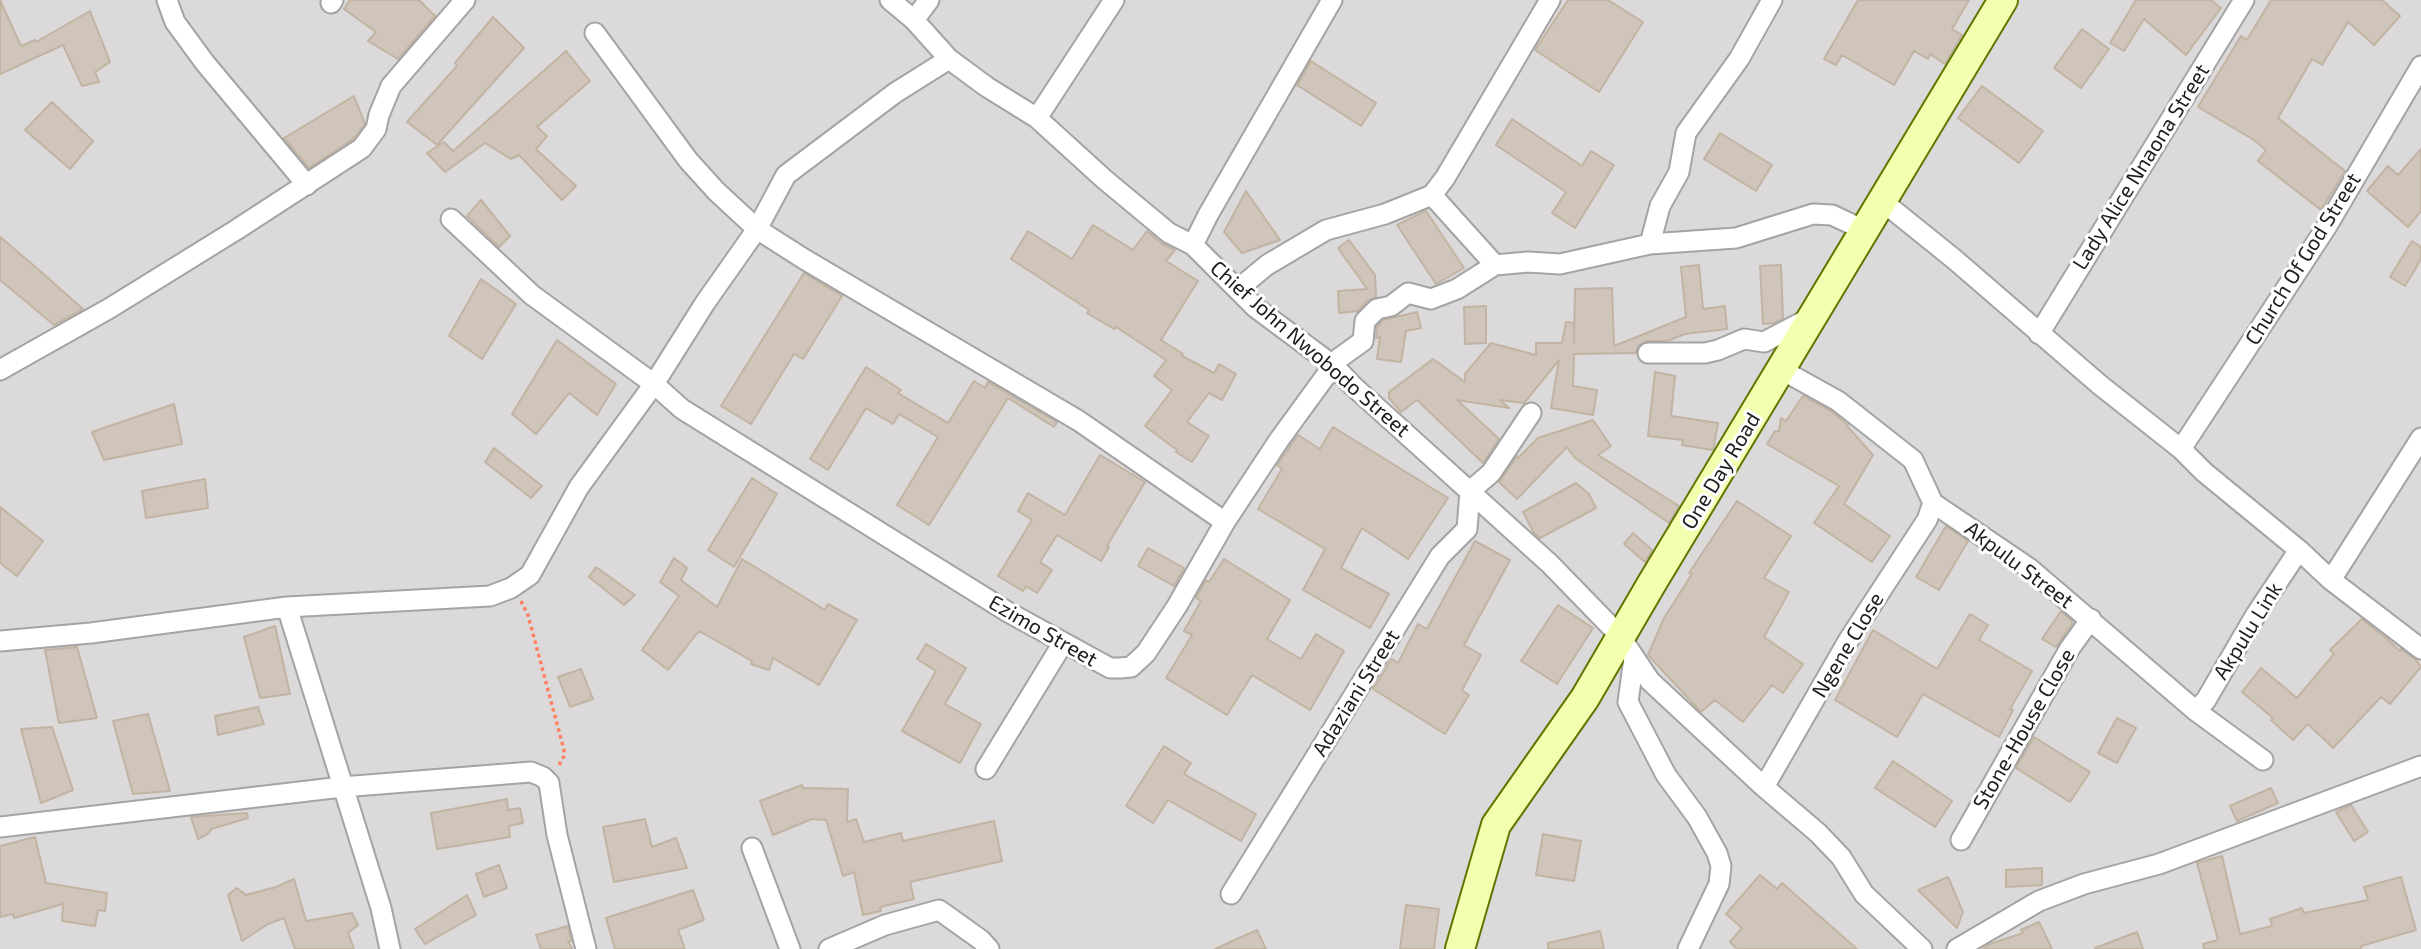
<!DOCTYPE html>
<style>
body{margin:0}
canvas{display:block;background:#efece1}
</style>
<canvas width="2421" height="949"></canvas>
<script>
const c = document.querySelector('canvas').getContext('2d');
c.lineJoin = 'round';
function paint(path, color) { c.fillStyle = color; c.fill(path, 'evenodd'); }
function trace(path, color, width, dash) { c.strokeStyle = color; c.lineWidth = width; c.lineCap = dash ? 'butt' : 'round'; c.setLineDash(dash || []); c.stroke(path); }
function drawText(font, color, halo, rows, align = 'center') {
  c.font = font + ' "Exo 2",sans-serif'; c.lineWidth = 6; c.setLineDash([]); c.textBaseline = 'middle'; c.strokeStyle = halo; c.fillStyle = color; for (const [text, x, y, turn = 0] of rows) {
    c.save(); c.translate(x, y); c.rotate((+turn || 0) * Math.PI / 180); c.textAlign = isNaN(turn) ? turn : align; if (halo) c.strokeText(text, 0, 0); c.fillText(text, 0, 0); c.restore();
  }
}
paint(new Path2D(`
 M0,0h2421v949h-2421z`), '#dbd9d9');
const building = new Path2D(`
 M0,0l21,46 14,-6 1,2 54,-31 20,51 -15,10 4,10 -17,4 -19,-41 -63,29z
 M350,0h69l16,16 -37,43 -30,-18 8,-9 -32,-23z
 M1568,0h40l35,22 -44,70 -64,-42z
 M1858,0h111l-17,29 10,6 -17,29 -15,-10 -2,5 -14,-8 -20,34 -52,-30 -6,10 -12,-6z
 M2136,0h75l10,8 -35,47 -42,-36 -20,32 -14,-8z
 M2271,0h111l18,16 -26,29 -26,-23 -26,43 -10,-6 -34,59 67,53 -24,39 -63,-49 8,-11 -12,-10 -56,-33 43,-71 6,4z
 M493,17l31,31 -87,97 -30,-23 50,-56 -2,-3z
 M2082,29l27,20 -28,39 -27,-20z
 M566,51l24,30 -53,46 10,9 -11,13 40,37 -14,14 -43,-45 -8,4 -26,-16 -40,29 -18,-19 17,-11 9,9z
 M1311,61l65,42 -15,23 -64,-41z
 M1982,86l61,45 -24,32 -61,-45z
 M354,96l11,28 -12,15 -44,29 -25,-30z
 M52,102l41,39 -23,28 -45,-39z
 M1512,119l70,47 9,-15 23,14 -39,63 -23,-15 14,-21 -70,-47z
 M1720,133l52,32 -16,26 -52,-32z
 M2421,149v62l-13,16 -41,-36 21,-25 10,9z
 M1246,191l34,49 -38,13 -18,-21z
 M481,200l29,36 -11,11 -32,-31z
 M1426,211l38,57 -28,16 -39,-59z
 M1093,225l40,25 14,-19 14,12 14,7 -9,11 32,20 -37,59 22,14 -1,2 32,17 5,-9 17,10 -14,26 -13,-7 -22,29 22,14 -17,26 -16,-10 1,-2 -32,-24 27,-36 -18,-14 12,-16 -50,-33 -2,2 -27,-16 2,-3 -78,-51 17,-28 44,28z
 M0,237l39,33 44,39 -29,16 -54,-45z
 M1349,240l26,35 1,22 -8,3 -10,11 -19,2 -1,-22 29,-2 -29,-41z
 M2412,241l9,6v12l-16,27 -15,-9z
 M1699,265l4,44 22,-3 2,23 -42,5 -18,7h-20l-9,5 -2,7 -62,1 -1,32 24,4 -4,25 -42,-7 8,-48 -35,43 -24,-3 9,8 -52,-8 42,39 -16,24 -66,-63 -16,12 -12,-14v-6l44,-33 32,23v-8l26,-31 45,12v-12h26l4,-21 8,1v20l1,-54 37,-1 2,58 72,-29 -5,-50z
 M1781,265l2,53 -9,5 -11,1 -3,-58z
 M804,273l38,23 -39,63 -9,-5 -43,70 -30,-18z
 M481,279l35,25 -34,55 -33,-23z
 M1486,306v37l-21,1 -1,-37z
 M1417,312l4,16 -15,3 -5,31 -24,-3 3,-22 -4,1 1,-11 6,-7z
 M557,340l59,44 -19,31 -28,-22 -33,41 -24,-20z
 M866,367l35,23 -3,3 50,30 26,-42 11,7 3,-6 69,40 -3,5 -46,-29 -79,127 -32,-20 41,-68 -39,-23 -6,10 -27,-16 -38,62 -18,-11z
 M1655,372l20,4 -4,40 47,7 -5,27 -31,-5 1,-5 -35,-4z
 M1803,396l28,15 17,14 -1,1 26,29 -29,49 46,32 -18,26 -58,-39 25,-37 -72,-42 8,-13h4l2,-13 5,3z
 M174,404l8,40 -78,16 -12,-28z
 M1593,420l18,26 -13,9 81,51 -10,17 -94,-65 -8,-11 -50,52 -18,-17 18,-26 1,2 20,-20z
 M1333,427l115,71 -40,61 -46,-31 -21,40 48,26 -19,34 -67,-38 22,-41 -67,-40 24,-40 -5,-4 21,-30 22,14z
 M494,448l48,38 -11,12 -46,-36z
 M1100,455l45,27 -38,64 2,1 -8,14 -44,-26 -17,27 12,8 -15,23 -11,-7 -3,5 -25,-15 34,-56 -14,-9 10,-18 37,22z
 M752,478l25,16 -43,73 -26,-17z
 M205,479l3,29 -62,10 -4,-27z
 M1576,483l13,11 7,14 -56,30 -6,-5 -11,-21z
 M1737,501l54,35 -27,42 25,14 -25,45 39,27 -20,29 -11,-8 -29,37 -28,-22 -14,12 -53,-57 16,-37 28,-44 -3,-1z
 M0,507l43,34 -26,35 -17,-13z
 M1946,526l22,15 -29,49 -23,-13z
 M1633,533l19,17 -7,12 -21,-18z
 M1475,541l35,19 -46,85 17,10 -19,35 7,5 -24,39 -72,-45 19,-30 6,4 20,-39 9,5z
 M1148,548l36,20 -10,18 -36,-20z
 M674,558l13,10 -6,12 36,27 25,-48 83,51 3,-6 29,16 -38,65 -46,-27 -4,12 -18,-6 1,-3 -53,-30 -31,39 -26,-20 37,-54 -19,-14z
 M1224,559l66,41 -23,39 34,20 15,-25 28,17 -34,59 -58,-35 -25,40 -61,-37 26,-43 -8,-4 17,-30 -5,-3 10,-18 3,2z
 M596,567l39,28 -11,10 -35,-28z
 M1558,605l35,23 -36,56 -36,-23z
 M2061,611l12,11 -17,25 -14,-8z
 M1970,614l18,11 -9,15 53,31 -22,38 3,1 -14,27 -76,-43 -26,43 -62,-37 38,-70 64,39z
 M2362,619l25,20 13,12 1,-2 15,11 5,7 -31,37 -9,-7 -48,51 -25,-24 -15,16 -22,-20 2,-2 -31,-26 19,-24 36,30 37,-44 -4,-4z
 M275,626l15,68 -30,4 -16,-61z
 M926,644l40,24 -21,36 36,20 -21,39 -58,-32 34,-60 -19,-12z
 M77,647l20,71 -38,5 -14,-73z
 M581,669l12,30 -23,8 -12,-30z
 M258,707l6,17 -46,11 -3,-19z
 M148,714l22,77 -37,3 -20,-73z
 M2117,718l19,10 -19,35 -19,-10z
 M52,727l21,63 -32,13 -20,-74z
 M2034,737l56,35 -20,30 -54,-34z
 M1164,746l27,17 -7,11 72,40 -15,27 -73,-41 -15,23 -27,-17z
 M1893,761l59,40 -17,26 -60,-39z
 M802,785l1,3 45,1 -1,33 9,-3 8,23 37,-9 2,8 91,-20 8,40 -92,21 4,17 -34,8 1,4 -18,4 -9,-43 -11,4 -17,-56 -14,-1 -39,16 -13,-34z
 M2271,788l7,15 -41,18 -7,-15z
 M507,799l1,11 12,-2 3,15 -14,3 1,11 -73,12 -6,-36z
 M2351,805l17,27 -14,9 -18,-29z
 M247,813l1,5 -37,11 -2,4 -11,6 -7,-22z
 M645,819l7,28 24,-9 11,30 -73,14 -11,-55z
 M1543,834l38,7 -7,40 -38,-6z
 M35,837l11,46 61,10 -2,18 -7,-1 -3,16 -33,-5 1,-17 -49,14 -1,-4 -13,3v-71z
 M2222,856l18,78 32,-8 -2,-7 32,-11 2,5 64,-13 -4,-13 37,-10 15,53 -55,16v3h-157l-1,-5 15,-4 -21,-77z
 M499,865l8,23 -23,9 -8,-23z
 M2042,868v17l-36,2v-17z
 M1760,875l17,14 5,-6 75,66h-120l-7,-7 12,-14 -16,-14z
 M1948,877l15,35 -6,16 -39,-38z
 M294,879l12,42 46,-8 6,12 -10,8 6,16h-59l-11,-31 -16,6 -26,17 -14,-46 9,-7 9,7 30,-8z
 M693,890l11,30 -26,10 7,19h-70l-9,-31z
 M467,895l9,20 -51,29 -10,-15z
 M1406,905l33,4 -5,40h-34z
 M2039,922l13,27h-69l7,-5 33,-11 -2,-3z
 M568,926l3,15h-3l4,8h-31l-5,-14z
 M1257,930l9,19h-51z
 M1600,931l4,18h-56v-6z
 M2137,932l6,17h-47l-1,-1z`);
paint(building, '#cfc5ba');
trace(building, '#c2b3a2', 2);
const street = new Path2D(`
 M167,0l8,22 30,41 102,122
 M890,0l24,20 35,39 38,28 50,31 67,61 65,54 24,12 63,63 78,58 19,20 197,178 70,72 30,45 114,106 54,46 23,24 23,37 58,55
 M331,3l2,-3
 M914,20l15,-20
 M595,33l93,127 28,31 41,38 47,30 275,162 146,101
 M1037,118l77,-118
 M1432,195l63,70 33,-3 32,2 90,-20 86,-6 77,-24 19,1 32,15
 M1882,201l72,58 146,126 81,64 23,23 95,78 32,30 90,69
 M451,219l81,76 122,89 28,25 326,203 102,56h10l11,-1 15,-14 31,-47 48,-84 54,-82 59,-81 25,-18 2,-20 12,-12 14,-3 17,-13 23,6 26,-10 38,-24
 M1650,244l10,-38 19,-34 7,-39 53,-74 33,-59
 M1193,245l15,-30 124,-215
 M1238,289l29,-24 59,-35 59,-16 47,-19 13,-17 105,-178
 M2039,334l205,-334
 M1648,353h57l13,-3 26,-11 20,3 46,-24
 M0,370l110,-62 126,-78 126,-82 14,-19 3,-14 12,-29 74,-86
 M1782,370l56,31 75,59 20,43 96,65 167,143 67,49
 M2181,449l146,-223 94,-160
 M2331,580l90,-142
 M287,607l94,301 9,41
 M0,641l91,-8 196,-26 203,-11 21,-8 19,-13 49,-88 75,-103 51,-81 52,-74 29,-54 109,-82 54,-34
 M1634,658l-6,44 38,73 31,42 20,36 4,13 -2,18 -31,65
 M2196,711l10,-11 49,-84 44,-66
 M986,769l77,-126
 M1764,787l84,-146 79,-121 6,-17
 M0,827l342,-40 189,-15 12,5 6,6 8,52 29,114
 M1961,840l109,-192 21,-29
 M752,848l38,101
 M1231,894l209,-338 27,-27 3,-38 21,-18 40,-60
 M829,949l56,-24 54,-15 42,30 8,9
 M1957,949l82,-48 45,-17 75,-20 262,-98`);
const secondary = new Path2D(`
 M1460,949l36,-124 89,-127 67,-115 351,-583`);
trace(street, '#a4a4a4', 23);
trace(secondary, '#5f7700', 32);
trace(new Path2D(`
 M521,601l7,14 36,135v6l-6,11`), '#ff8162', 3.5, [3.5, 3.5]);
trace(street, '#fff', 19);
trace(secondary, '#f3ffaf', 28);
drawText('21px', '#1d1d1d', '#fff', [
 ["Lady Alice Nnaona Street",2141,167,-58],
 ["Church Of God Street",2303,259,-58],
 ["Chief John Nwobodo Street",1310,349,41],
 ["One Day Road",1721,471,-59],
 ["Akpulu Street",2019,565,37],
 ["Ezimo Street",1043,631,30],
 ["Akpulu Link",2248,631,-58],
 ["Ngene Close",1848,645,-59],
 ["Adaziani Street",1356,693,-58],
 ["Stone-House Close",2024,729,-60]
]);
</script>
